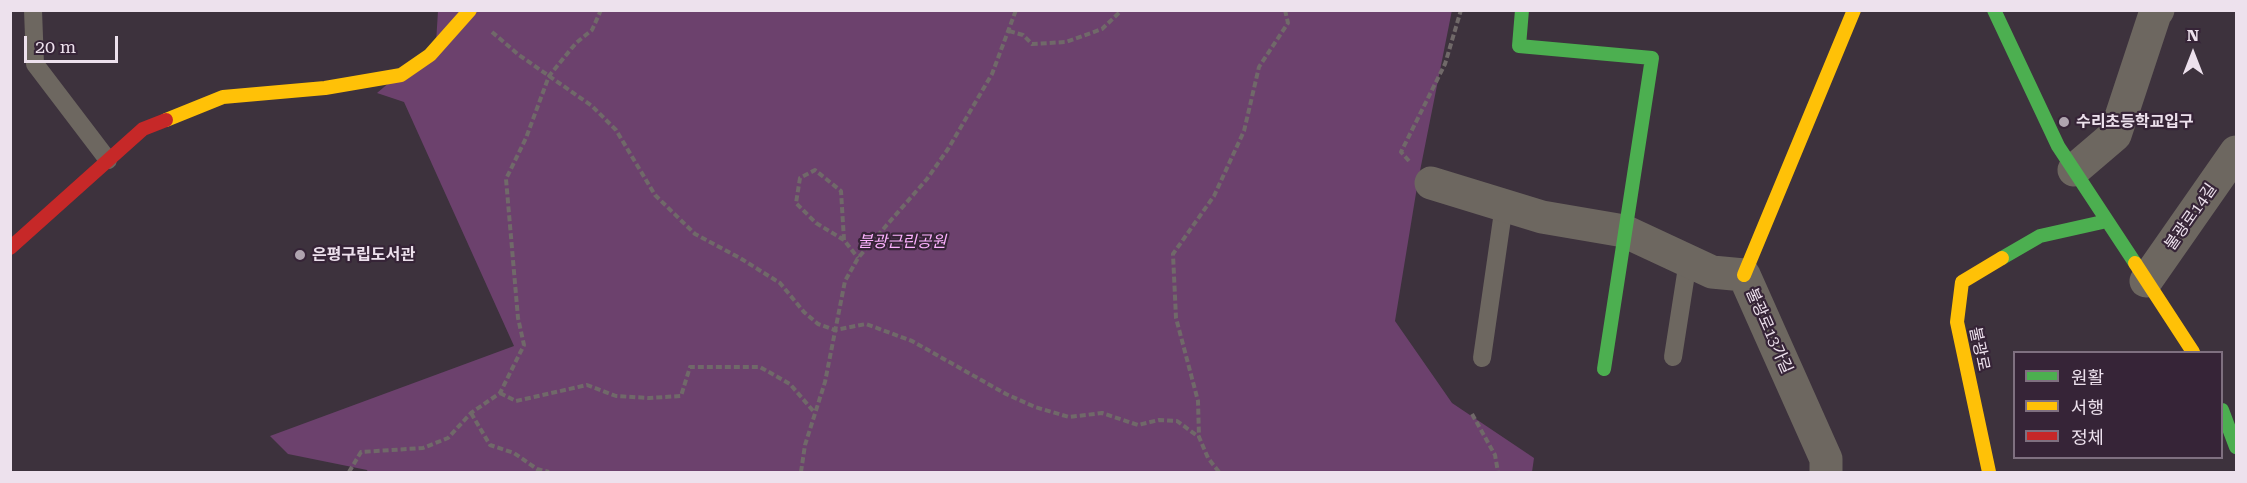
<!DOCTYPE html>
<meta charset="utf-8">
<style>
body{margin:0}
#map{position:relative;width:2247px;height:483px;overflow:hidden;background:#3d323d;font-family:"Roboto Serif","Noto Sans KR",serif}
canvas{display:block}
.frame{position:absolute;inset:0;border:12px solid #ede1ed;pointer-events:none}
.legend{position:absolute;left:2013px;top:351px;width:210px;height:108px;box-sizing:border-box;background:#362437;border:2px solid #7f7080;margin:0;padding:8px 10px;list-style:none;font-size:18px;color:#ede1ed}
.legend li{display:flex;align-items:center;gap:12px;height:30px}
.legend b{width:30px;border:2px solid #7f7080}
.north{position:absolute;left:2163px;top:24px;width:60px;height:60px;-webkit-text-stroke:4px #362437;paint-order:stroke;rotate:0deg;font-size:16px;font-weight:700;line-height:24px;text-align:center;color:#ede1ed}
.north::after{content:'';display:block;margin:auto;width:21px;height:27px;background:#ede1ed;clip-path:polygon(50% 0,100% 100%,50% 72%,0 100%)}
.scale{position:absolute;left:24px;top:36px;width:94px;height:27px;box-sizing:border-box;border:3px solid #ede1ed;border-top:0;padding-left:8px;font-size:18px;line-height:21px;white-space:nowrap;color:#ede1ed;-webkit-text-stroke:4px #362437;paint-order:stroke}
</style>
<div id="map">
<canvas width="2247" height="483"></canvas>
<div class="frame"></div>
<ul class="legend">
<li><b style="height:8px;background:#4caf50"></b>원활</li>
<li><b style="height:8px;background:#ffc107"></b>서행</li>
<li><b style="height:8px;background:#c62828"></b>정체</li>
</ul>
<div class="north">N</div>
<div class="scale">20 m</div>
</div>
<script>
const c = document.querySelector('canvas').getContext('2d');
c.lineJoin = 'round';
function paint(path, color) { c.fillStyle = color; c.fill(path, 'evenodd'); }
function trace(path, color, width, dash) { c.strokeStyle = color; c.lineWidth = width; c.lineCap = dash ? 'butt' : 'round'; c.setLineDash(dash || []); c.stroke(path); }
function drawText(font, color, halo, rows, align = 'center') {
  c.font = font + ' "Roboto Serif","Noto Sans KR",serif'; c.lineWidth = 4.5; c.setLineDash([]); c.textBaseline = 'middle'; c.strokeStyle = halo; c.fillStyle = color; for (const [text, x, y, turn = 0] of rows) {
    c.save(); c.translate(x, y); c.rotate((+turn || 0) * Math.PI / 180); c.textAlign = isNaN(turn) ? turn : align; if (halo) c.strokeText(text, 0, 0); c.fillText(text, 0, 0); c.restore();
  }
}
paint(new Path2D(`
 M1452,10l-34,171 -23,140 57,82 82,55 -2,14h-1164l-1,-2 -79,-16 -18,-18 244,-90 -110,-244 -27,-9 59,-50 2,-32z`), '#6c416d');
trace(new Path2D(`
 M1009,31l14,4 9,9 34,-2 36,-13 20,-19
 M492,32l27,23 73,51 24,24 39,65 40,39 45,24 40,25 24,29 14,12 17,6 31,-6 46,17 94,53 29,13 34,10 33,-4 36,12 21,-5 18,1 22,16
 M1409,161l-8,-9 44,-88 16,-54
 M844,240l-3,-49 -26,-21 -15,8 -4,25 20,20 28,17 14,18
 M500,393l16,8 71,-16 29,11 33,2 32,-2 9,-29h70l30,17 25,29
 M471,413l19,32 24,8 23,16 12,3
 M1472,414l23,41 3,17
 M349,472l12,-20 62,-4 25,-10 23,-25 29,-20 24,-48 -6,-27 -12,-139 20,-41 23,-62 27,-33 16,-13 9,-20
 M801,472l4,-27 20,-63 20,-101 13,-23 69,-79 21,-30 44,-75 24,-64
 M1219,472l-11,-14 -9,-21 -1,-36 -22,-83 -3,-64 41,-58 30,-65 15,-64 29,-44 -3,-13`), '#706969', 4, [6, 3]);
trace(new Path2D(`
 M33,10l2,54 73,96
 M1673,357l15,-96
 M1482,358l22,-153`), '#6d6760', 18);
trace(new Path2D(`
 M2074,170l41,-35 40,-121 3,-4
 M1431,183l111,34 82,14 88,41 32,3 82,184v13
 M2146,281l90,-129`), '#6d6760', 33);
trace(new Path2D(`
 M1522,10l-3,36 133,12 -48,311
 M1994,10l64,136 77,117
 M2002,258l38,-22 67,-15
 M2222,410l14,37`), '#4caf50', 14);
trace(new Path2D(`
 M166,120l57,-23 102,-9 76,-13 29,-20 40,-45
 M2135,263l58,89
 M1744,275l110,-265
 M1989,472l-32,-150 5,-40 40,-24`), '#ffc107', 14);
trace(new Path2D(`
 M10,248l133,-119 23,-9`), '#c62828', 14);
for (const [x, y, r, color] of [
 [2064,122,6,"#afa4af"],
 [300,255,6,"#afa4af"]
]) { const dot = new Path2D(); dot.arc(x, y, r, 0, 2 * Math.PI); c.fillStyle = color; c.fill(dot); trace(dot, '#362437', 2); }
drawText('bold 16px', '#ede1ed', '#362437', [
 ["수리초등학교입구",2076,122],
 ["은평구립도서관",312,255]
], 'left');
drawText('16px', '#ede1ed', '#362437', [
 ["불광로14길",2191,217,-55],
 ["불광로13가길",1769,331,66],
 ["불광로",1979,349,78]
]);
drawText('italic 16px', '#fcb1fd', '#362437', [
 ["불광근린공원",902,242]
]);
</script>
